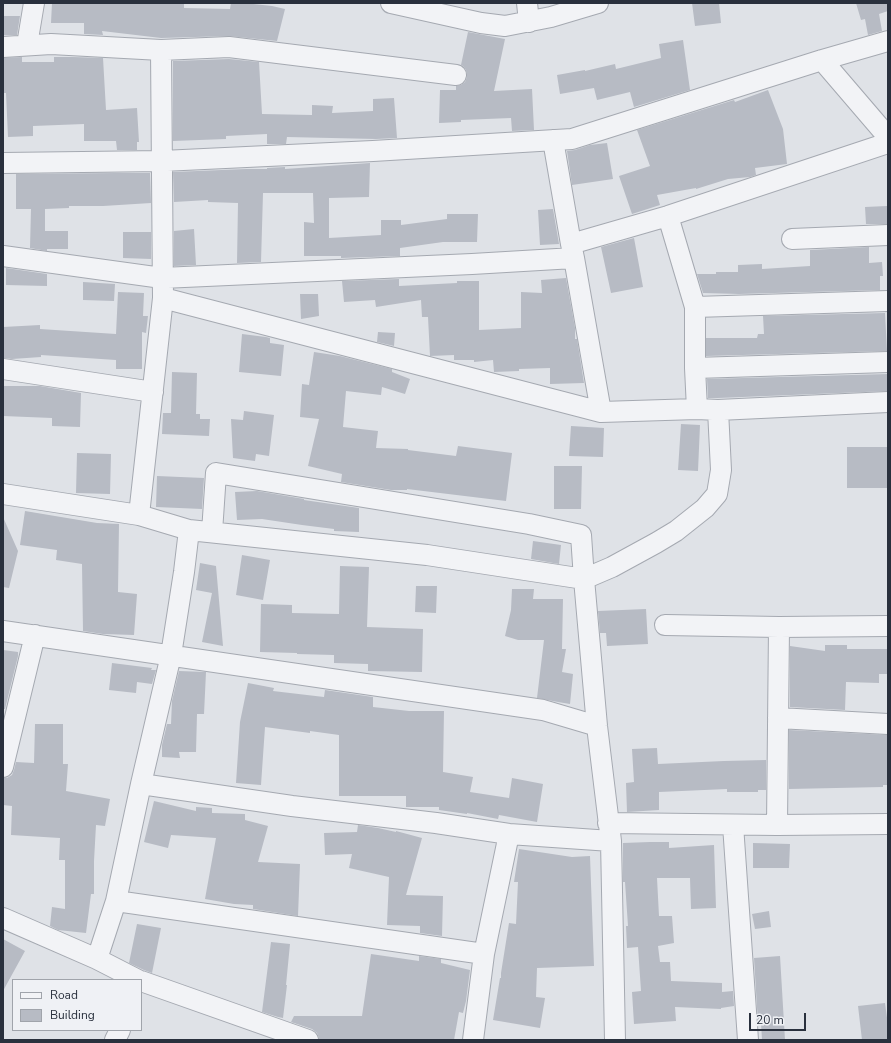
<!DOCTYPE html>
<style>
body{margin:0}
#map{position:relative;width:891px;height:1043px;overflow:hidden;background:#dfe2e7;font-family:"Nunito Sans",sans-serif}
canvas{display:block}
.frame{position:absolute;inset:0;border:4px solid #29303d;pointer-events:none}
.legend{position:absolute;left:12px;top:979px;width:130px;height:52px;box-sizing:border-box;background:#eff1f5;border:1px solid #a0a4ab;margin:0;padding:5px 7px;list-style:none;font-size:12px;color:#29303d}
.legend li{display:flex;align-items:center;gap:8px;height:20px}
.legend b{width:20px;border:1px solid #a0a4ab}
.scale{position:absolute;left:749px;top:1013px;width:57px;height:18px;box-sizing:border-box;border:2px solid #29303d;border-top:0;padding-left:5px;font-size:12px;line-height:14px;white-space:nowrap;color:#29303d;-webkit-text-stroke:3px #eff1f5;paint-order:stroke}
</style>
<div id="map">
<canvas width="891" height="1043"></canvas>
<div class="frame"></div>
<ul class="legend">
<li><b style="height:5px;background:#f2f3f6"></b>Road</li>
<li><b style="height:11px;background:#b7bbc4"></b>Building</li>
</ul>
<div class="scale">20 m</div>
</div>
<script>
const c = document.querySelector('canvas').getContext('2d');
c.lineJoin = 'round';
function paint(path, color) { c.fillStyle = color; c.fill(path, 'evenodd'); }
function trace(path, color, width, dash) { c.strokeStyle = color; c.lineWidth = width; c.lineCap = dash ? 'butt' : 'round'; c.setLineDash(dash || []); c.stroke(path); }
paint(new Path2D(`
 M52,3h132v5l46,1 1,-6h13l28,3 13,3 -8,32 -48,-5 -68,2 -59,-7 1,4 -19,-1v-11h-33z
 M692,3h27l2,20 -26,3z
 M856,3h32v8l-9,3 3,17 -14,4 -3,-16 -4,1z
 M3,16h17l-3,19h-14z
 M468,32l37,7 -11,52 38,-2 2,41 -22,1 -1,-13 -50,2v2l-22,1 1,-33h16v-4l5,-1 4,-3 2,-5 -1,-7 -3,-4 -2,-1z
 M683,40l7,50 -56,17 -4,-15 -33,8 -3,-12 -34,6 -3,-19 28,-5v1l30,-7 1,5 45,-11 -2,-14z
 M22,57v5h32v-5h19l30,1 3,52 31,-2 2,34h-2v8h-20l-1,-9h-32v-17l-51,2v10l-25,1 -2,-44h-3v-35z
 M229,59l30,3 3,52 50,1v-10l21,1 -1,7 41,-2v-12l21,-1 3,40 -21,1 -89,-2 -1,7h-19v-10l-41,2v3l-53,2v-80z
 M768,90l15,39 4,35 -32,4 1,7 -6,2 -22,2 -32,10v-1l-39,7 3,10 -28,9 -13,-38 31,-10 -13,-36 97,-30 1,2z
 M607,143l6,36 -41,6 -5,-34 8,-1 15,-5z
 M370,163l-1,34 -40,1v40l52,-3v-15h20v5l46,-6v-5h31l-1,28h-34l-43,6v8l-59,2v-2h-37v-34l10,1 -1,-30h-50l-2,69 -24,1 1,-60 -30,-1v-2l-34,2 -1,-30 73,-3h21v-1l18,-1v2z
 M115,173h35l1,30 -48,3h-34v2l-24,1v22h23v18h-21v2l-17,-3 1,-39h-15v-35z
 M887,206l1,18h-22l-1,-17z
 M553,209l6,35 -19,1 -2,-35z
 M194,229l2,36 -22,1v-35z
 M123,232h28v27l-28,-1z
 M634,238l9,49 -32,6 -10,-46z
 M869,247v16l13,-1 1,14h-3v14l-141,4 -36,-1 -6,-19h19v-2h22v-7l24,-1v5l48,-3v-16z
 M6,268l41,6v12l-41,-1z
 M566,278l9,50v11h2l7,44 -34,1v-16l-31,1v2l-25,1 -1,-12 -19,2v-2h-20v-5l-24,1 -2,-39h-6l-1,-17 -45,7 -1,-7 -31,2 -2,-21 57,-2v7l58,-3v-2h22v49l42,-2v-36l21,1 -1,-13z
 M83,282l32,2 -1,17 -31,-1z
 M118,292l26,1 -1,23h5l-2,17 -4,-1v37h-26v-9l-75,-5v2l-29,2 -9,-1v-31l37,-2v4l76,5z
 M300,294h18l1,22 -18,3z
 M885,313l2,38 -181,5v-18h51l1,-4h6l-1,-18z
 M378,332l17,1 -1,13 -17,-4z
 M242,334l24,3 4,1v5l14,2 -3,31 -42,-4z
 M314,352l26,4 52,13v3l18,7 -5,15 -23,-7 -1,8 -35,-4 -3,36 35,4 -2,17 32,1v1l48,6 2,-10 54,7 -6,48 -99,-12v1h-16l-50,-8 1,-8 -34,-8 11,-47 -19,-2 2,-33 7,1z
 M172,372l25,1 -1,41h4v5h10l-1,17 -47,-2 1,-21h8z
 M888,374v17l-170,7h-10l-1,-19z
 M3,386h37l41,7 -1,34 -28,-1v-8l-49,-2z
 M244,411l30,4 -5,41 -13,-2 -1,7 -22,-3 -2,-39 12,1z
 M681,424l19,1 -2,46 -20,-1z
 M571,426l33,2 -1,29 -34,-1z
 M847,447h41v41h-41z
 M77,453l34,1 -1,40 -34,-1z
 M554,466h28l-1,43h-27z
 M157,476l47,2 -2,31 -46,-2z
 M257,491l47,8v1l55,8v24l-25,-1v-2l-32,-4 -40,-6 -25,1 -2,-28z
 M25,511l72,12 22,1 -1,68 19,2 -3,41 -31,-1 -20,-3 -1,-67 -26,-4 1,-10 -37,-5z
 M3,517l15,34 -9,37 -6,-1z
 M533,541l28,4 -2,19 -28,-5z
 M242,555l28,5 -7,40 -27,-5z
 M200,563l16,3 7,80 -21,-4 10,-49 -16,-3z
 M340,566l29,1 -2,60 56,2 -1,43 -54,-1v-7l-34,-1v-8l-37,-1v-1l-37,-1 1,-48 31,1v8l47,1z
 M416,586h21l-1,27 -21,-1z
 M512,589h22l-1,10h30l-1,50h4l-4,23 11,2 -3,30 -12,-2 -21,-4 7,-58h-26l-13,-4 6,-26z
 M646,609l2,35 -41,2 -1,-13h-6l-2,-22z
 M825,645h22v4h41v25h-9v9l-33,-1 -1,28 -55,-3v-61l35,5z
 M3,650l15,2v4l-13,53h-2z
 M112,663l40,5 -1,2h5l-4,14 -15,-2 -1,11 -27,-3z
 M179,671l27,1 -2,42h-7l-1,38h-17l1,6 -18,-1v-12l5,-21h4l1,-23z
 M248,683l26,5 -1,3 51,6 1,-7 48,7v10l36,4h35l-1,61 30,5 -3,15 39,6 3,-20 31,6 -6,38 -38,-7 -1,4 -31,-6v1l-28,-4v-3h-33v-11h-67v-61l-29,-4v2l-45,-6 -4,58 -25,-2 4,-61z
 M35,724h28v40h5l-2,27 44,8 -5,27 -9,-1 -2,36v33h-3l-5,39 -28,-3 -8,-4 2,-19 13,2v-49h-6l1,-22 -49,-3 1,-29 -9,-1v-27h4l5,-3 2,-5 2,-8 18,1z
 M789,730l99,5v50h-5v2l-94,2z
 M657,748l1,16 66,-3 42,-1v30h-8v2h-31v-3l-68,3v18l-32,2 -1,-29 8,-1 -2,-33z
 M154,801l42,10v-4l16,1v5l33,1v6l23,6 -10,36 42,2 -2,52 -45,-7v-4l-19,-1 -29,-5 11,-61 -45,-3 -3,13 -24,-6z
 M358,825l20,3 18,4v-1l26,7 -16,57 37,1 -1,40 -22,-3v-7l-33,-1 2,-48 -40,-9 3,-14 -27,1 -1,-22 33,-1z
 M650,842h19v6l45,-3 2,63 -25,1 -1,-31h-33l2,38h13l2,27 -16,3 2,16h10l1,19 51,2v9l11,-1 1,15 -13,2v1l-46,-2 1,14 -42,3 -2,-32 9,-1 -3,-44 -11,1 -1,-22h2l-3,-44h-2v-39z
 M753,843l37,1 -1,24h-36z
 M519,849l53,8 18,-1 4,110 -57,2 -1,29 9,1 -5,30 -47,-8 7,-42h1v-5l8,-50 7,1 2,-42h-4z
 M769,911l2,16 -16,2 -3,-15z
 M137,924l24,4 -9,45 -8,-3 -15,-7z
 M3,939l22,12 -22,40z
 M271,942l19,2 -4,41h1l-4,33 -5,-1 -16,-5z
 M371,954l48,7v-5l22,3v4l29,7 -4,31 -3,12 -4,-1 -5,28h-135v-2l-2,-5 -5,-4 -21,-7 3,-6h68z
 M780,956l5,84h-23l-1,-17h-3l-4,-65z
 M885,1003l3,22v15h-26l-4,-34z`), '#b7bbc4');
const minor = new Path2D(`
 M391,3l90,20 24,3 46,-9 47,-14
 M527,3l2,19
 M27,45l7,-42
 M3,47l48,-3 110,6 68,-3 227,28
 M822,60l66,77
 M553,140l18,104
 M3,163l159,-2 211,-10 199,-12 250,-79 66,-19
 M668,216l27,91v61
 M792,239l96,-4
 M3,256l159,22 310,-14 102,-6 -3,-14 97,-28 220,-73
 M574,258l27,154
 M163,298l438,114 96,-3 21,1 170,-8
 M695,307l193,-6
 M3,369l150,23
 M697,409l-2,-41 193,-6
 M3,494l136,21 50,15 238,25 157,24 13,147 14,115 4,199
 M139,515l24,-217 -2,-248
 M189,530l-5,42 -13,83 -30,129 151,22 144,17 73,11 102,7
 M212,532l4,-59 313,51 52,11 3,44 28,-12 44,-24 20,-12 29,-23 12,-14 4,-24 -3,-60
 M665,625l114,2 109,-1
 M3,631l540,79 54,16
 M778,718l110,6
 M3,767l32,-132
 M608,823l169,2 111,-1
 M733,825l15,215
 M777,825l2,-198
 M116,901l368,53
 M3,918l94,41 19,-58 25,-117
 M97,959l41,21
 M141,981l167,59
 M115,1040l5,-10
 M473,1040l11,-86 25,-120`);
trace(minor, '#a5a9b1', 22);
trace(minor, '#f2f3f6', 20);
</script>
